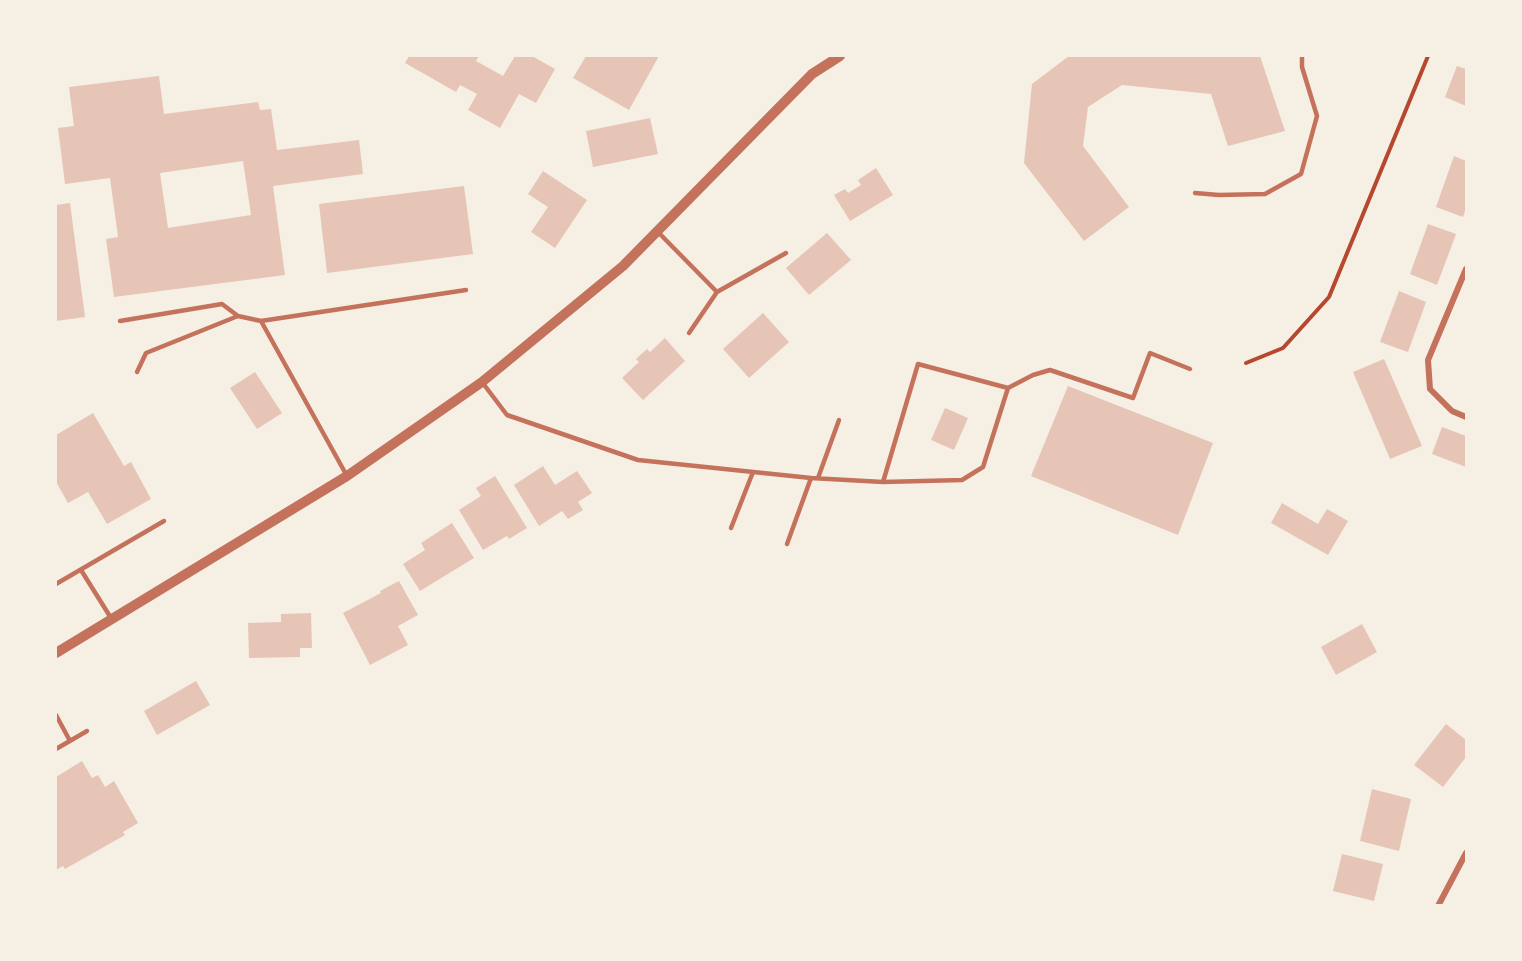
<!DOCTYPE html>
<style>
body{margin:0}
#map{position:relative;width:1522px;height:961px;overflow:hidden;background:#f6efe4;font-family:"DejaVu Sans",sans-serif}
canvas{display:block}
.frame{position:absolute;inset:0;border:57px solid #f6efe4;pointer-events:none}
</style>
<div id="map">
<canvas width="1522" height="961"></canvas>
<div class="frame"></div>
</div>
<script>
const c = document.querySelector('canvas').getContext('2d');
c.lineJoin = 'round';
function paint(path, color) { c.fillStyle = color; c.fill(path, 'evenodd'); }
function trace(path, color, width, dash) { c.strokeStyle = color; c.lineWidth = width; c.lineCap = dash ? 'butt' : 'round'; c.setLineDash(dash || []); c.stroke(path); }
paint(new Path2D(`
 M409,56h70l-3,5 27,15 12,-20h17l23,13 -19,34 -17,-9 -19,34 -32,-18 9,-16 -17,-9 -4,7 -51,-29z
 M586,56h73l-30,54 -56,-32z
 M1069,56h191l25,75 -57,15 -17,-52 -89,-9 -34,22 -5,39 46,61 -45,34 -60,-78 8,-79z
 M1457,66l9,3v37l-21,-9z
 M159,76l5,38 94,-12 2,8 11,-1 6,41 82,-10 4,34 -90,12 12,89 -171,22 -8,-58 12,-2 -8,-59 -45,6 -7,-56 16,-2 -5,-39zM243,161l8,54 -83,13 -8,-55z
 M650,118l8,36 -65,13 -7,-36z
 M1454,156l12,5v47l-3,9 -27,-10z
 M876,168l17,27 -43,26 -16,-26 11,-6 3,4 13,-8 -3,-5z
 M543,171l44,29 -32,48 -24,-16 17,-25 -20,-13z
 M464,186l9,68 -146,19 -8,-69z
 M70,203l15,114 -29,4v-116z
 M1428,224l28,10 -19,51 -27,-11z
 M827,233l24,27 -42,35 -23,-27z
 M1399,291l27,11 -18,50 -28,-10z
 M763,313l26,29 -40,36 -26,-29z
 M665,338l20,23 -42,39 -21,-22 17,-16 -3,-3 11,-10 3,3z
 M1384,359l38,87 -32,13 -37,-87z
 M255,372l27,41 -25,16 -27,-41z
 M1068,386l145,57 -35,92 -147,-59z
 M945,408l23,10 -14,32 -23,-10z
 M93,413l31,53 7,-4 20,37 -44,25 -19,-32 -20,11 -12,-21v-47z
 M1442,427l24,9v31l-34,-13z
 M543,466l12,19 22,-14 15,22 -14,9 5,8 -15,9 -6,-8 -23,15 -25,-41z
 M495,476l32,52 -18,11 -2,-3 -24,14 -24,-40 22,-14 -5,-8z
 M1282,503l36,21 9,-15 21,12 -20,34 -57,-32z
 M452,523l22,35 -54,33 -17,-27 22,-14 -4,-7z
 M399,581l19,34 -20,11 10,19 -38,20 -27,-52 38,-20 -1,-2z
 M311,613l1,35h-12v9l-51,1 -1,-35 33,-1v-8z
 M1362,624l15,28 -41,23 -15,-28z
 M196,681l14,24 -53,30 -13,-24z
 M1446,724l20,16v17l-23,30 -29,-22z
 M82,761l10,17 6,-3 7,12 9,-6 24,42 -15,9 2,3 -60,34 -2,-3 -7,4v-93z
 M1372,789l39,10 -12,52 -39,-10z
 M1342,854l41,10 -9,37 -41,-10z`), '#e6c5b7');
trace(new Path2D(`
 M1246,363l37,-15 46,-51 99,-241`), '#b5482f', 4);
trace(new Path2D(`
 M1195,193l24,2 46,-1 36,-20 16,-58 -15,-49v-11
 M658,232l59,60
 M120,321l102,-17 16,12
 M689,333l28,-41 69,-39
 M137,372l9,-19 92,-37 23,5
 M482,382l25,33 131,45 173,18 72,4 79,-2 21,-13 25,-79 -90,-24 -35,118
 M1008,388l25,-13 17,-5 83,28 17,-45 40,16
 M347,476l-86,-155 205,-31
 M818,478l21,-58
 M731,528l22,-56
 M787,544l24,-66
 M81,570l30,48
 M56,584l108,-63
 M56,715l14,26
 M56,749l31,-18`), '#c5725c', 4.5);
trace(new Path2D(`
 M1466,269l-38,91 2,29 22,22 14,6
 M1438,906l28,-53`), '#c5725c', 6);
trace(new Path2D(`
 M56,653l291,-177 135,-94 141,-116 189,-192 28,-18`), '#c5725c', 10);
</script>
